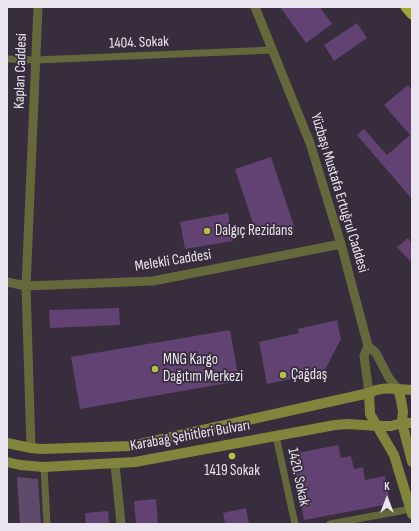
<!DOCTYPE html>
<meta charset="utf-8">
<style>
body{margin:0}
#map{position:relative;width:419px;height:531px;overflow:hidden;background:#372d3c;font-family:"Sofia Sans Condensed",sans-serif}
canvas{display:block}
.frame{position:absolute;inset:0;border:8px solid #eae4ee;pointer-events:none}
.north{position:absolute;left:367px;top:479px;width:40px;height:40px;-webkit-text-stroke:3px #372d3c;paint-order:stroke;rotate:0deg;font-size:11px;font-weight:700;line-height:16px;text-align:center;color:#eae4ee}
.north::after{content:'';display:block;margin:auto;width:14px;height:18px;background:#eae4ee;clip-path:polygon(50% 0,100% 100%,50% 72%,0 100%)}
</style>
<div id="map">
<canvas width="419" height="531"></canvas>
<div class="frame"></div>
<div class="north">K</div>
</div>
<script>
const c = document.querySelector('canvas').getContext('2d');
c.lineJoin = 'round';
function paint(path, color) { c.fillStyle = color; c.fill(path, 'evenodd'); }
function trace(path, color, width, dash) { c.strokeStyle = color; c.lineWidth = width; c.lineCap = dash ? 'butt' : 'round'; c.setLineDash(dash || []); c.stroke(path); }
function drawText(font, color, halo, rows, align = 'center') {
  c.font = font + ' "Sofia Sans Condensed",sans-serif'; c.lineWidth = 3.5; c.setLineDash([]); c.textBaseline = 'middle'; c.strokeStyle = halo; c.fillStyle = color; for (const [text, x, y, turn = 0] of rows) {
    c.save(); c.translate(x, y); c.rotate((+turn || 0) * Math.PI / 180); c.textAlign = isNaN(turn) ? turn : align; if (halo) c.strokeText(text, 0, 0); c.fillText(text, 0, 0); c.restore();
  }
}
paint(new Path2D(`
 M17,477l21,2 3,45h-21z`), '#5f4a6c');
paint(new Path2D(`
 M280,7h40l12,17 -26,19z
 M357,23l10,15 -33,23 -10,-16z
 M408,85l4,5v109l-55,-64 7,-6 23,26 23,-20 -26,-30z
 M271,157l23,69 -36,12 -23,-69z
 M228,213l5,28 -48,8 -5,-27z
 M408,238l4,6v19l-15,-16z
 M119,308l1,17 -70,3 -1,-18z
 M337,320l4,19 -15,29 -5,5 -54,11 -8,-42 40,-9 -1,-4z
 M230,330l9,51 -159,28 -9,-52z
 M338,445l3,13 10,-2 3,13 9,-2 2,13 20,-4 5,28 -86,16 -12,-66z
 M156,499l2,24 -22,1 -2,-23z
 M246,508l3,16h-24l-2,-11z
 M108,511l1,13h-23l-1,-11z`), '#614272');
trace(new Path2D(`
 M7,59l29,1 236,-10
 M276,436l19,88
 M44,467l3,57
 M330,524l81,-15`), '#64683b', 7);
trace(new Path2D(`
 M255,7l55,136 31,101 27,102
 M7,282l19,4 127,-5 188,-37
 M369,393l-5,-37 4,-10 8,7 13,25 9,11
 M31,448l-5,-162 12,-279
 M115,464l6,60`), '#64683b', 9);
trace(new Path2D(`
 M398,389l14,1
 M369,393l1,21 7,12h14l11,-3h10
 M7,443l24,5 11,1 89,-3 238,-53c10,-5 18,-5 29,-4l3,11 2,11 -1,12 10,39
 M7,462l13,3 24,2 91,-5 200,-37 13,-1 29,2 17,29 18,59`), '#81853b', 10);
trace(new Path2D(`
 M406,7l6,7`), '#a0a635', 11);
for (const [x, y, r, color] of [
 [207,231,4,"#bac045"],
 [155,369,4,"#bac045"],
 [283,375,4,"#bac045"],
 [232,456,4,"#bac045"]
]) { const dot = new Path2D(); dot.arc(x, y, r, 0, 2 * Math.PI); c.fillStyle = color; c.fill(dot); trace(dot, '#372d3c', 1.5); }
drawText('15px', '#eae4ee', '#372d3c', [
 ["1404. Sokak",139,43,-2],
 ["Kaplan Caddesi",21,71,-88],
 ["Yüzbaşı Mustafa Ertuğrul Caddesi",339,193,73],
 ["Melekli Caddesi",173,261,-9],
 ["Karabağ Şehitleri Bulvarı",190,436,-10],
 ["1420. Sokak",298,477,78]
]);
drawText('15px', '#eae4ee', '#372d3c', [
 ["Dalgıç Rezidans",215,231],
 ["MNG Kargo",163,360],
 ["Dağıtım Merkezi",163,377],
 ["Çağdaş",291,375],
 ["1419 Sokak",232,471,"center"]
], 'left');
</script>
